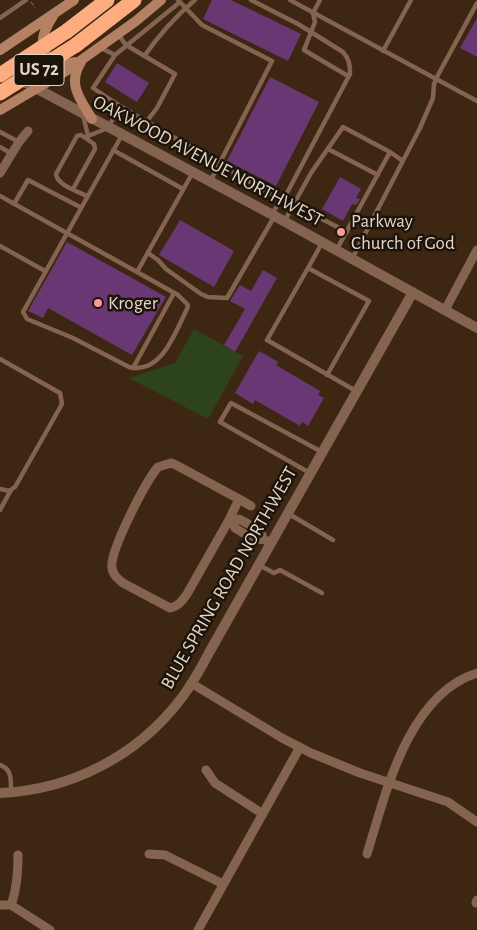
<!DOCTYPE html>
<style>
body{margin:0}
canvas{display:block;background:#3d2712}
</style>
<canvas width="477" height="930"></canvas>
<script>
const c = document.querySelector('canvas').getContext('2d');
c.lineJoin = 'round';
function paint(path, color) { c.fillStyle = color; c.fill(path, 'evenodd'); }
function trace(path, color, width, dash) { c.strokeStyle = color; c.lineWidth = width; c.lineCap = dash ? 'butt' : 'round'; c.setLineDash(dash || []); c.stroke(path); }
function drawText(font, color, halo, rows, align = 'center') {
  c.font = font + ' "Alegreya Sans",sans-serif'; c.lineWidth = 5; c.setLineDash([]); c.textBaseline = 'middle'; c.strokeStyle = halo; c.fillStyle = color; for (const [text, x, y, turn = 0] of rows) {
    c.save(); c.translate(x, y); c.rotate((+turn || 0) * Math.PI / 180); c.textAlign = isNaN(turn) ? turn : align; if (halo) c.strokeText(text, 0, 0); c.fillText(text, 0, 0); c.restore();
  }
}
paint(new Path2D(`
 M194,329l49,27 -35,63 -79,-41 46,-15z`), '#2c431b');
paint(new Path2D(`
 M212,0h19l70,34 -13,27 -85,-42z
 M477,18v39l-17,-9z
 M117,63l32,20 -12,19 -32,-20z
 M270,77l49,25 -43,84 -49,-25z
 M340,177l21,12 -5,9 4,1 -4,6 -4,-1 -9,17 -21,-12z
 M180,220l54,31 -20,36 -55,-32z
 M67,242l99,55 -34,58 -84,-47 -5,10 -15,-7z
 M263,270l14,8 -42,74 -11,-7 21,-36 -15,-8 10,-16 11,6z
 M259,351l19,11 -2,3 44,26 -2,4 6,3 -16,28 -6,-4 -2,4 -45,-26 -2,4 -18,-11z`), '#683774');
trace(new Path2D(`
 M31,2l4,6`), '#8c7968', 1, [4, 2.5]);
trace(new Path2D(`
 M178,0l24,25 70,36 -61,119
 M251,0l47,24 45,28c6,7 7,12 7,22l-63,119 -15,20
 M290,0l187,101
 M320,0l-7,13 2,9 -11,28 44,26
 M0,18l26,-18
 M118,34l8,11 49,29 -18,34 -10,13
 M101,48l14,7 65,-53
 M383,51l28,-51
 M115,55l-22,33 27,18
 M145,55c14,-20 31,-39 50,-55
 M83,115l5,21
 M0,132l19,10
 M122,135l-99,177 4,7 46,19 56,29c33,8 46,-35 58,-58l1,-4 -10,-10 -41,-23
 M87,139l1,-3 20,-8 12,-22 161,94
 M0,147l12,7
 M328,149l50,26
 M113,150l70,39
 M390,152l13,9
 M73,189l22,-40 -1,-5 -13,-9 -4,1 -21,38c1,11 21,17 31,22
 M0,196l137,76 56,-100
 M14,204l14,-24 52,27
 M293,204l54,28
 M284,222l27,-49 32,-46 47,25 -53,97
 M0,246l45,25
 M148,253l10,7 8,9 35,25 7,3 19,1 47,-81
 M352,259l68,-131 13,-30 1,-14 4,-9 39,-72
 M308,268l14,-25
 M0,359l60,34 2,11 -47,83 -6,4 -9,-2
 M133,368l41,-75
 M327,375l42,-74 -61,-33 -41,72 89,51
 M310,473l-90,-51 11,-19 91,49
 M0,510l11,-20
 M289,514l44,26
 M259,565l15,8 6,-3 42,23
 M0,765c12,4 11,15 11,26`), '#846351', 4.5);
trace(new Path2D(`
 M0,173l19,-31 9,-11
 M445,310l32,-60
 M239,499l12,7
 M229,520l10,-21 -63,-34 -5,-2 -13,4c-12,14 -49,85 -46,101 1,7 6,11 11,15l47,25c9,-2 12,-7 17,-14l42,-74 4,2
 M263,539l-2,-8 -22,-12 -6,3 2,6 20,12 8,-1 8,4
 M191,683l91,55 29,15 49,20 88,29 29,20
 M206,770l9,13 48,31
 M149,854l16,1 58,29
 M367,854c19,-62 41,-159 110,-181
 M476,903l1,-3
 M0,905h11l39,25
 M11,905c6,-16 7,-33 7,-50
 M198,930l102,-183`), '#846351', 9);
trace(new Path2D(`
 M17,78l254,136 206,114
 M0,793c71,-3 137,-37 180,-93 12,-15 21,-32 30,-49l203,-359`), '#846351', 10);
trace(new Path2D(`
 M53,16c-3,5 -7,12 -9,18 -1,3 -1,8 0,11 1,20 15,22 31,17
 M0,50l74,-50
 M81,62c-14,22 -1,37 11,57
 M0,110l66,-39 70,-50 25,-21`), '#b48164', 10);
trace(new Path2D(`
 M67,31l40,-31
 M76,45l58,-45`), '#fcac7e', 15);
trace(new Path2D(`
 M0,75l67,-44
 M0,93l76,-48`), '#fcac7e', 15);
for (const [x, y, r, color] of [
 [341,232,5,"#f59b98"],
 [98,303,5,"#f59b98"]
]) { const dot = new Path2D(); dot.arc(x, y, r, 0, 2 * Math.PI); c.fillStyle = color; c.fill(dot); trace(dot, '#1c130a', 2); }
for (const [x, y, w] of [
 [39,70,50]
]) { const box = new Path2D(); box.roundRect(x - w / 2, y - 15.5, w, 31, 4); c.fillStyle = '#1c130a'; c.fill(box); trace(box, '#e3d5c8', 1); }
drawText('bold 18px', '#e3d5c8', null, [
 ["US 72",39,70]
]);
drawText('19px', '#e3d5c8', '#1c130a', [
 ["OAKWOOD AVENUE NORTHWEST",208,161,28],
 ["BLUE SPRING ROAD NORTHWEST",229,578,-60]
]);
drawText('19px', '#e3d5c8', '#1c130a', [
 ["Parkway",351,221],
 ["Church of God",351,243],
 ["Kroger",108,303]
], 'left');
</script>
